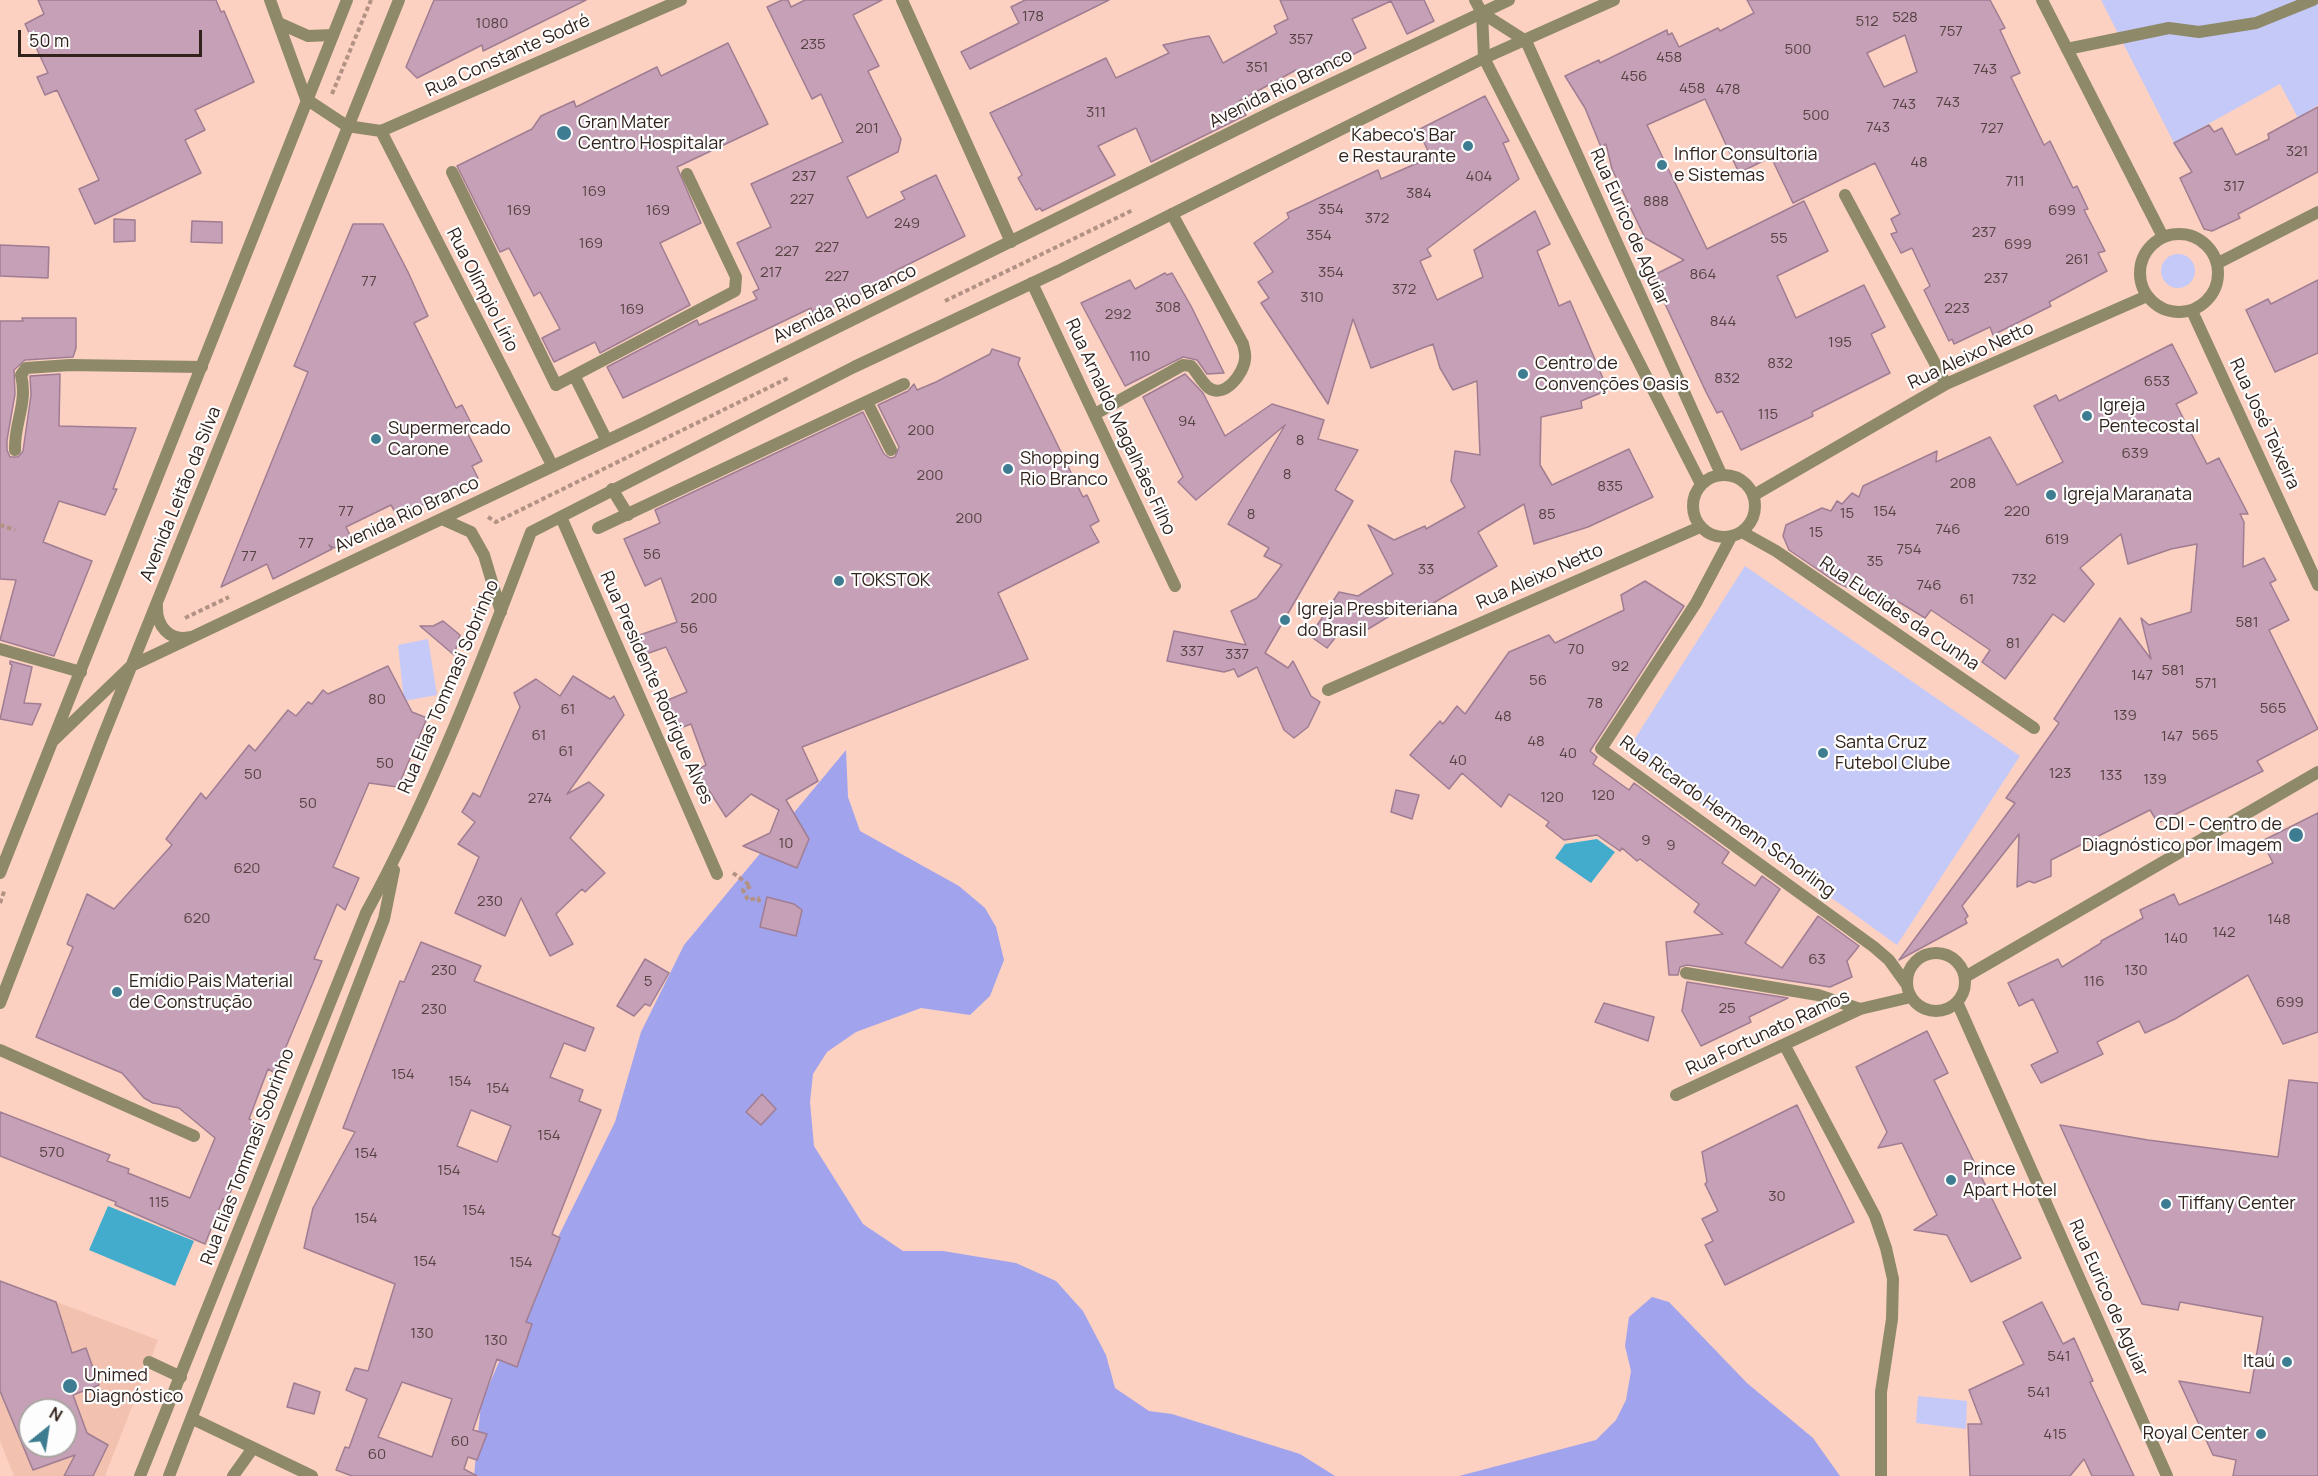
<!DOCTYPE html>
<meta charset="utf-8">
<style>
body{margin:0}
#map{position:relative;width:2318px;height:1476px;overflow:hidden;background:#fcd1c1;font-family:Manrope,sans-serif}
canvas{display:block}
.north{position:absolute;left:18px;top:1398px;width:60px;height:60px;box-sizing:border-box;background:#fdfdfd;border:2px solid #aba5a3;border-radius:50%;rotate:30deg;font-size:16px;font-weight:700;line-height:24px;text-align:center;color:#31221c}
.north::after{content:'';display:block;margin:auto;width:21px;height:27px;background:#3e7d91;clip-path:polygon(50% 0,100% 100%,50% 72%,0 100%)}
.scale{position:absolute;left:18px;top:30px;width:184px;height:27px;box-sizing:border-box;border:3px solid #31221c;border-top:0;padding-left:8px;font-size:18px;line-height:21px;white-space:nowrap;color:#31221c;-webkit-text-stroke:4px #fdfdfd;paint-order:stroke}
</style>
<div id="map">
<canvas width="2318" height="1476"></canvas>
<div class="north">N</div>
<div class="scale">50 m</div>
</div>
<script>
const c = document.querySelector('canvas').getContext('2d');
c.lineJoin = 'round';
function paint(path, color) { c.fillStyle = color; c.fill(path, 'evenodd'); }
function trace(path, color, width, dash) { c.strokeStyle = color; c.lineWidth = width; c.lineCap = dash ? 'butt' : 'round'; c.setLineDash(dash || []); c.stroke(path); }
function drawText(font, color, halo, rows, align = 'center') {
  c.font = font + ' Manrope,sans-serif'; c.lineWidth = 4.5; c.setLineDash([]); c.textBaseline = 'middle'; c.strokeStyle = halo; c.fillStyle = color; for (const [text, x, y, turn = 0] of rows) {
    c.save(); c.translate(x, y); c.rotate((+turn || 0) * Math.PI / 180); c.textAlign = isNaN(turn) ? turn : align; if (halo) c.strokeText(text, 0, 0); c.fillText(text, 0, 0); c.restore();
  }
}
paint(new Path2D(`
 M0,1281l158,59 -53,136h-91l-14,-35zM30,1410h36v36h-36z`), '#f2c1af');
paint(new Path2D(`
 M2101,0h217v105l-20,13 -18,-34 -106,59z
 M2161 271a17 17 0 1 1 34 0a17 17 0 1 1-34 0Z
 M1745,566l275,190 -123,189 -270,-194z
 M428,639l9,56 -33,6 -6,-56z
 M1918,1396l49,5 -1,28 -50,-6z`), '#c5c9f8');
paint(new Path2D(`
 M846,750l2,47 12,34 99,55 26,22 11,19 8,33 -14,36 -20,19 -49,-7 -65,24 -29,20 -14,22 -3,28 4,44 49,78 40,27h40l73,12 40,18 27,30 23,44 9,33 34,23 23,3 128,40 35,22h-861l7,-73 39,-89 95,-192 26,-90 43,-87z
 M1652,1297l17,5 78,81 66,55 27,38h-381l137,-36 20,-20 10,-20 5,-29 -6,-25 4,-29z`), '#a1a3ed');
paint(new Path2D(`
 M1597,839l18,13 -24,31 -36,-25 10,-14z
 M108,1206l86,35 -19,45 -86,-36z`), '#43accd');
const building = new Path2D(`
 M38,0h178l5,12 3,-1 30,71 -59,28 10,20 -20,10 16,33 -106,51 -16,-35 20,-9 -42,-90 -12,5 -8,-18 11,-4 -23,-49 19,-10z
 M434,0h152l-103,51 -1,-6 -65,33 -11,-11z
 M782,0h6l3,7 14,-7h77l-29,15 26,51 -11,5 33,68 -3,13 -51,25 20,41 38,-19 -4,-7 35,-17 29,61 -74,37 2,4 -38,20 -41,19 -3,-8 -188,90 -16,-31 90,-47 2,5 58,-26 -4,-7 6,-3 -22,-46 34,-16 -20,-43 92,-42 -22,-48 -9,5 -45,-92z
 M1025,0h84l-139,69 -9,-17 58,-29 -8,-16z
 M1280,0h144l10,21 -27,13 -16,-33 -39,18 14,29 -65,32 -5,-10 -57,31 7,14 -95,47 -15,-34 -38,18 17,29 -73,36 -2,-3 -4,2 -18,-32 4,-3 -32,-62 116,-55 10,20 53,-25 -6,-8 27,-6 19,-3 14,27 54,-30 -3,-7 14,-7z
 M1747,0h243l15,28 -5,2 20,43 -9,4 33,68 6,-4 23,47 4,-2 11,23 -4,1 21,41 -7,2 9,18 -58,31 2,4 -58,29 -3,-8 -36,17 -2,-5 -3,2 -25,-51 6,-4 -18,-38 -11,5 -10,-19 6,-2 -6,-13 9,-5 -25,-51 -82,40 -22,-46 -32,16 -34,-74 -58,26 60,124 97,-48 24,50 -51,25 19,42 68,-33 21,42 -14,7 19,39 -78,39 1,4 -72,34 -19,-39 -5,2 -11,-21 -54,-116 32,-16 -39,-22 -33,-69 -6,-25 -5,3 -16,-39 -20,-32 34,-16 1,3 67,-33 1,5 4,-2 7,14 39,-19 2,3 34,-18zM1905,35l12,37 -33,15 -17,-34z
 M728,43l40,81 -91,43 24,56 -41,20 30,62 -90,48 -5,-11 -41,20 -12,-24 18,-9 -20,-37 -6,4 -25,-48 -9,4 -43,-86 75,-37 9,-13 33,-15 2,6 81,-40 4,9z
 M1485,96l24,45 -6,2 16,36 -92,70 4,7 -11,5 17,39 46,-23 -9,-27 61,-39 15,33 -13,7 22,55 11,-5 38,89 -27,11 1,7 -41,9 -1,48 12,20 77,-36 24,48 -65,30 -54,17 -10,-40 -46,28 19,34 -81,47 -5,-10 -56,34 -12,-9 -16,20 -17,-12 29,-44 19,4 35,-22 -25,-49 26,15 31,-14 1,3 39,-22 -14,-26 4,-30 25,4 -3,-74 -24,9 -13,-22 -7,-24 -62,24 -18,-49 -25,85 -67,-101 8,-5 -11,-16 15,-10 -19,-29 35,-25 -2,-5 91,-43 3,9 50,-22 -13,-27z
 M2318,107v65l-80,42 2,4 -28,13 -8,-2 -24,-51 12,-6 -18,-29 35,-18 5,7 8,-4 14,27 33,-16 -1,-5z
 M114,219l21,1v21l-21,1z
 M192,221l30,1v21l-31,-1z
 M353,224h30l25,48 20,44 -14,7 42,85 6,-3 12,24 -7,3 15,29 -10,5 6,12 -80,39 -7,-12 -45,22 6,12 -18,9 -5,-3 3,4 -59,30 -6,-15 -46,23 87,-215 -14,-6z
 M0,245l49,2 -1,31 -48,-2z
 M1165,273l2,2 5,-2 19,33 33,67 -17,1 -10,-14 -14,-3 -58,29 -44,-83 49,-23 5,9z
 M2318,280v73l-43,19 -29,-62 22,-11 3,5z
 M22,318h54v30l-3,9 -48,3 -11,10 1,24 -8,46v10l3,7h8l5,-6 8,-56 -1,-19 30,-2 -1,52 77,2 -23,61h4l-12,26 -46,-14 -16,41 49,19 -38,95 -54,-16 16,-60 -16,-1v-258h23z
 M2172,344l25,49 -21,11 31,60 12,-6 29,56h-8l4,8 -1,45 21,-9 12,22 -6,3 19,37 -20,10 49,99 -61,32 6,10 -105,52 -8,-13 -99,50v16l-17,7 -5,-2 -12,6 2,-53 -57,72 6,10 -3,3 2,4 -68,37 116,-157 -9,-5 53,-75 -5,-4 66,-101 31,41 -10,-41 8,7 42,-13 6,-68 -26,5 -43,15 -7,-30 -41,34 14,16 -30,38 -11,-8 -48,65 -23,-17 8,-12 -59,-40 -6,8 -31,-19 -3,7 -21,-8 -34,-16 -47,-32 -6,-14 3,-11 36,-17 9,3 6,-10 5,3 10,-11 7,4 4,-11 74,-35 -1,11 54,-25 27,48 46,-23 -29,-56 22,-11 3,6z
 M992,349l28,9 -2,6 65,133 4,-2 12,26 -9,5 9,16 -101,51 30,66 -226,88 16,34 -32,19 23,39 -12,29 -54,-22 27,-13 9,-23 -28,-16 -25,23 -30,-47 10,-5 -15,-41 -13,5 -15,-27 24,-10 -21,-45 -23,8 -9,-18 43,-15 -16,-44 -16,8 -21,-47 36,-16 -5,-13 208,-98 21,42 6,4 5,-1 4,-10 -21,-42 30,-14 6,-7 3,6 19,-8 54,-28z
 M1185,374l18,19 22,43 47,-32 52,16 -6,19 40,11 -23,40 18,11 -88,152 23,15 5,-7 18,35 9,6 -12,25 -14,11 -10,-8 -27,-63 -19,10 -4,-8 -10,3 -57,-11 7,-30 72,14 -15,-34 26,-13 25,-33 -18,-9 5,-8 -41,-24 57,-99 -89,75 -18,-18 5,-5 -40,-80z
 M1645,581l39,25 -94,145 7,6 -4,7 36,26 5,-7 95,69 -7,11 33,23 7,-10 18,13 -35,54 37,25 36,-52 41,30 -12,15 5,16 -22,10 -143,-22 -7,2 -2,8h-9l-3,-33 57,-8 -29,-22 5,-8 -59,-45 -3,2 -15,-13 -2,3 -23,-16 -33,5 -18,-14 3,-4 -40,-28 -8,13 -39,-34 -13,16 -39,-34 30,-34 3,3 14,-18 8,8 44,-62 40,-17 6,8 69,-33 -3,-15z
 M443,621l17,14 -6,20 -34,-29h13z
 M10,661l22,6 -8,36 17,1 -9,21 -32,-6 12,-54 -2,-1z
 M388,666l24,46 15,6 -29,69 -29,-4 -36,84 26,11 -14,32 -8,-6 -23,55 8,2 -47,112 -7,-4 -19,50 9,4 -31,78 -4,-2 -18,45 -90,-39 1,-3 -116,-46v-44l110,43 -3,6 22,8 -1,4 62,25 25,-60 -36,-30 -26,-5 -9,-5 -22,-25 -86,-36 37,-90 -6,-3 20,-50 27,15 58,-64 -6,-6 35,-46 5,6 43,-54 6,6 33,-41 8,6 12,-14 4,2 11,-14 5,4z
 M573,676l37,23 4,-3 10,19 -57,79 22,-12 15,13 -34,43 35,35 -20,19 -3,-3 -26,25 17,30 -23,12 -29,-58 -16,38 -50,-23 24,-56 -21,-13 17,-22 -13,-10 11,-19 7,4 40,-90 -6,-14 22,-14 24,17z
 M1396,790l23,5 -7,24 -21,-7z
 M2318,813v219l-35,12 -35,-69 -73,44 -30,14 -6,-12 -42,21 6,12 -62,29 -10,-18 27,-13 -25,-53 -14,7 -11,-23 50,-24 4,8 39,-24v-2l42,-23 -3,-8 34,-16 5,11 94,-42 -11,-22z
 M767,897l27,7 8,6 -6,26 -36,-9z
 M421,942l60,24 -7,15 120,47 -9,23 -21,-8 -14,34 33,13 -4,11 22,9 -49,124 8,4 -34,84 6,2 -15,43 -20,-8 -24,71 14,4 -10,26 -9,-3 -4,12 13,7h-125l-16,-6 9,-23 4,1 18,-49 -21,-9 9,-22 13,3 27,-87 -91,-36 9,-40 42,-76 -12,-4 57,-147 4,1zM471,1110l40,16 -14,36 -40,-16zM402,1382l50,17 -20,58 -54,-20z
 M645,959l24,14 -19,33 -5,-2 -11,12 -17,-10z
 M1687,982l101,16 -39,19 2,5 -50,24 -19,-35z
 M1604,1003l50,14 -6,24 -53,-19z
 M1927,1031l21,42 -14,7 87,178 -50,24 -24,-47 -33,-5 23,-15 -35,-72 -24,5 9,-16 -31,-65z
 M2289,1080l29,3v393h-85l3,-16 -23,-5 -34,-74 71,12 13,-76 -83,-15 -2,8 -36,-6 -82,-179 88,15 130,17z
 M762,1094l14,15 -15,16 -15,-13z
 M1797,1105l57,117 -129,63 -20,-40 8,-4 -11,-22 16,-8 -13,-27 2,-2 -5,-30z
 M0,1281l56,21 16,51 14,-5 13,37 -26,10 14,38 21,12 -15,31h-29l11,-21 -42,15 -33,-79zM30,1410h36v36h-36z
 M2042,1302l21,42 11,-6 19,43 -3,1 44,94h-42l-8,-17 -14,17h-100l-2,-52h14l-13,-34 55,-26 -21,-42z
 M294,1383l26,9 -6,22 -27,-7z`);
paint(building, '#c5a0b6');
trace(building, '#a07d92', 1.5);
trace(new Path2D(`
 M332,94l39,-94
 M945,301l188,-91
 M488,517l8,5 292,-144
 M0,525l15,5
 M185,618l44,-21
 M733,873l18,13 -8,4 5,10 10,-2 3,7
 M0,903l5,-14`), '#b29285', 4, [4.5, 3]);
trace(new Path2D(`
 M2067,49l102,-21 30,4 57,-9 57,-23
 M452,172l104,213 179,-94 1,-14 -49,-103
 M575,377l31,62
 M867,402l24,48
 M1095,414l88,-49 8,1c6,6 11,17 18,22 16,11 35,-15 36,-29 1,-5 -1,-10 -2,-15l-71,-130
 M15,450c-1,-27 13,-47 6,-75l5,-7 44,-3 132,2
 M612,489l16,26
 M598,528l306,-144
 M0,649l81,23
 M1686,973l132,22 42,14
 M0,1050l194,86
 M149,1362l32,15
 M193,1419l119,57
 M233,1476l20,-28`), '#8e8a69', 12);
trace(new Path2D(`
 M270,0l36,99 41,27 34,5 300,-131
 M902,0l109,242
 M1475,0l7,13 2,45 217,426
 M2042,0l121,237
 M1482,13l44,28 195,433
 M281,24l27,12 25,-1
 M381,131l171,334
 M1845,195l101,189
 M2140 273a39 39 0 1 1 78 0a39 39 0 1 1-78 0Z
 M2218,263l100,-51
 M1032,283l143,303
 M2192,311l126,274
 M1693 506a31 31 0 1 1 62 0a31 31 0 1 1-62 0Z
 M1754,495l192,-111 201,-88
 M561,517l156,357
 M1742,532l34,19 258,177
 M1731,537l-35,66 -95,146 273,198 15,13 18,25
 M1328,690l372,-163
 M1907 982a29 29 0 1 1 58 0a29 29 0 1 1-58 0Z
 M1965,977l353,-205
 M1957,1002l210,474
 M1785,1046l90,170 11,32 7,31 -1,40 -11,73v84
 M1676,1095l184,-86 51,-12`), '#8e8a69', 12);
trace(new Path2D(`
 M442,519l29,13 13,23 17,57
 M157,606c-1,19 12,36 33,31
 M53,741l78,-75 513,-243 634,-314 231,-109
 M0,873l347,-873
 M0,1003l102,-264 297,-739
 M140,1476l226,-563c65,-119 117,-254 165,-381l323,-165 204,-96 426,-213 130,-58
 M169,1476l215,-557 10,-49`), '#8e8a69', 12);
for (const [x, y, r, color] of [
 [564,133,8,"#3e7d91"],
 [1468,146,6,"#3e7d91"],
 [1662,165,6,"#3e7d91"],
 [1523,374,6,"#3e7d91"],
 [2087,416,6,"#3e7d91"],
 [376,439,6,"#3e7d91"],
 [1008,469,6,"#3e7d91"],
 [2051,495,6,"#3e7d91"],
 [839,581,6,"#3e7d91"],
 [1285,620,6,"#3e7d91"],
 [1823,753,6,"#3e7d91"],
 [2296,835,8,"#3e7d91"],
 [117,992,6,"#3e7d91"],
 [1951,1180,6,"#3e7d91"],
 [2166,1204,6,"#3e7d91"],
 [2287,1362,6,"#3e7d91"],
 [70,1386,8,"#3e7d91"],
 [2261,1434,6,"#3e7d91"]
]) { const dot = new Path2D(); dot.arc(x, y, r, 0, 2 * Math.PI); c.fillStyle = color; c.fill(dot); trace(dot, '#fdfdfd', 2); }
drawText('15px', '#564242', null, [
 ["178",1033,17],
 ["528",1905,18],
 ["512",1867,22],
 ["1080",492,24],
 ["757",1951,32],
 ["357",1301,40],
 ["235",813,45],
 ["500",1798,50],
 ["458",1669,58],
 ["351",1257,68],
 ["743",1985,70],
 ["456",1634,77],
 ["458",1692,89],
 ["478",1728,90],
 ["743",1948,103],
 ["743",1904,105],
 ["311",1096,113],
 ["500",1816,116],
 ["743",1878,128],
 ["201",867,129],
 ["727",1992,129],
 ["321",2297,152],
 ["48",1919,163],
 ["237",804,177],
 ["404",1479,177],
 ["711",2015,182],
 ["317",2234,187],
 ["169",594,192],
 ["384",1419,194],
 ["227",802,200],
 ["888",1656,202],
 ["354",1331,210],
 ["169",519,211],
 ["169",658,211],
 ["699",2062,211],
 ["372",1377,219],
 ["249",907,224],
 ["237",1984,233],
 ["354",1319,236],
 ["55",1779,239],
 ["169",591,244],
 ["699",2018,245],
 ["227",827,248],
 ["227",787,252],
 ["261",2077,260],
 ["217",771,273],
 ["354",1331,273],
 ["864",1703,275],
 ["227",837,277],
 ["237",1996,279],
 ["77",369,282],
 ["372",1404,290],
 ["310",1312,298],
 ["308",1168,308],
 ["223",1957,309],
 ["169",632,310],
 ["292",1118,315],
 ["844",1723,322],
 ["195",1840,343],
 ["110",1140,357],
 ["832",1780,364],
 ["832",1727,379],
 ["653",2157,382],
 ["115",1768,415],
 ["94",1187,422],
 ["200",921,431],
 ["8",1300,441],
 ["639",2135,454],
 ["8",1287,475],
 ["200",930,476],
 ["208",1963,484],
 ["835",1610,487],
 ["77",346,512],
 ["154",1885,512],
 ["220",2017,512],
 ["15",1847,514],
 ["8",1251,515],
 ["85",1547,515],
 ["200",969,519],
 ["746",1948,530],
 ["15",1816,533],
 ["619",2057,540],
 ["77",306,544],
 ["754",1909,550],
 ["56",652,555],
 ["77",249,557],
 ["35",1875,562],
 ["33",1426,570],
 ["732",2024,580],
 ["746",1929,586],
 ["200",704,599],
 ["61",1967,600],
 ["581",2247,623],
 ["56",689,629],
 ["81",2013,644],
 ["70",1576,650],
 ["337",1192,652],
 ["337",1237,655],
 ["92",1620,667],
 ["581",2173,671],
 ["147",2142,676],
 ["56",1538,681],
 ["571",2206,684],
 ["80",377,700],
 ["78",1595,704],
 ["565",2273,709],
 ["61",568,710],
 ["139",2125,716],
 ["48",1503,717],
 ["61",539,736],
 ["565",2205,736],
 ["147",2172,737],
 ["48",1536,742],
 ["61",566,752],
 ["40",1568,754],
 ["40",1458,761],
 ["50",385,764],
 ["123",2060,774],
 ["50",253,775],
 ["133",2111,776],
 ["139",2155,780],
 ["120",1603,796],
 ["120",1552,798],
 ["274",540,799],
 ["50",308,804],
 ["9",1646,841],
 ["10",786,844],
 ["9",1671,846],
 ["620",247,869],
 ["230",490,902],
 ["620",197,919],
 ["148",2279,920],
 ["142",2224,933],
 ["140",2176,939],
 ["63",1817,960],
 ["230",444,971],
 ["130",2136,971],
 ["5",648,982],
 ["116",2094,982],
 ["699",2290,1003],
 ["25",1727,1009],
 ["230",434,1010],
 ["154",403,1075],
 ["154",460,1082],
 ["154",498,1089],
 ["154",549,1136],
 ["570",52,1153],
 ["154",366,1154],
 ["154",449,1171],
 ["30",1777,1197],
 ["115",159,1203],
 ["154",474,1211],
 ["154",366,1219],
 ["154",425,1262],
 ["154",521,1263],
 ["130",422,1334],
 ["130",496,1341],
 ["541",2059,1357],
 ["541",2039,1393],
 ["415",2055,1435],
 ["60",460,1442],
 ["60",377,1455]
]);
drawText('18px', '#31221c', '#fdfdfd', [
 ["Rua Constante Sodré",508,56,-24],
 ["Avenida Rio Branco",1281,89,-26],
 ["Rua Eurico de Aguiar",1629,227,66],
 ["Rua Olímpio Lírio",482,290,63],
 ["Avenida Rio Branco",845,304,-26],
 ["Rua Aleixo Netto",1971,356,-25],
 ["Rua José Teixeira",2264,424,65],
 ["Rua Arnaldo Magalhães Filho",1120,427,65],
 ["Avenida Leitão da Silva",181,494,-68],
 ["Avenida Rio Branco",407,515,-25],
 ["Rua Aleixo Netto",1540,577,-24],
 ["Rua Euclides da Cunha",1899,614,34],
 ["Rua Elias Tommasi Sobrinho",449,687,-67],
 ["Rua Presidente Rodrigue Alves",656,688,66],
 ["Rua Ricardo Hermenn Schorling",1727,817,36],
 ["Rua Fortunato Ramos",1768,1033,-25],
 ["Rua Elias Tommasi Sobrinho",248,1157,-69],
 ["Rua Eurico de Aguiar",2108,1298,66]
]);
drawText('18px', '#31221c', '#fdfdfd', [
 ["Gran Mater",578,123],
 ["Centro Hospitalar",578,144],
 ["Kabeco's Bar",1456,136,"right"],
 ["e Restaurante",1456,157,"right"],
 ["Inflor Consultoria",1674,155],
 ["e Sistemas",1674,176],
 ["Centro de",1535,364],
 ["Convenções Oasis",1535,385],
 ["Igreja",2099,406],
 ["Pentecostal",2099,427],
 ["Supermercado",388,429],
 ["Carone",388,450],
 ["Shopping",1020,459],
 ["Rio Branco",1020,480],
 ["Igreja Maranata",2063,495],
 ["TOKSTOK",851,581],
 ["Igreja Presbiteriana",1297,610],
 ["do Brasil",1297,631],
 ["Santa Cruz",1835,743],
 ["Futebol Clube",1835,764],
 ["CDI - Centro de",2282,825,"right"],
 ["Diagnóstico por Imagem",2282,846,"right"],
 ["Emídio Pais Material",129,982],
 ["de Construção",129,1003],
 ["Prince",1963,1170],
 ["Apart Hotel",1963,1191],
 ["Tiffany Center",2178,1204],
 ["Itaú",2275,1362,"right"],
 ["Unimed",84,1376],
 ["Diagnóstico",84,1397],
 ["Royal Center",2249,1434,"right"]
], 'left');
</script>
